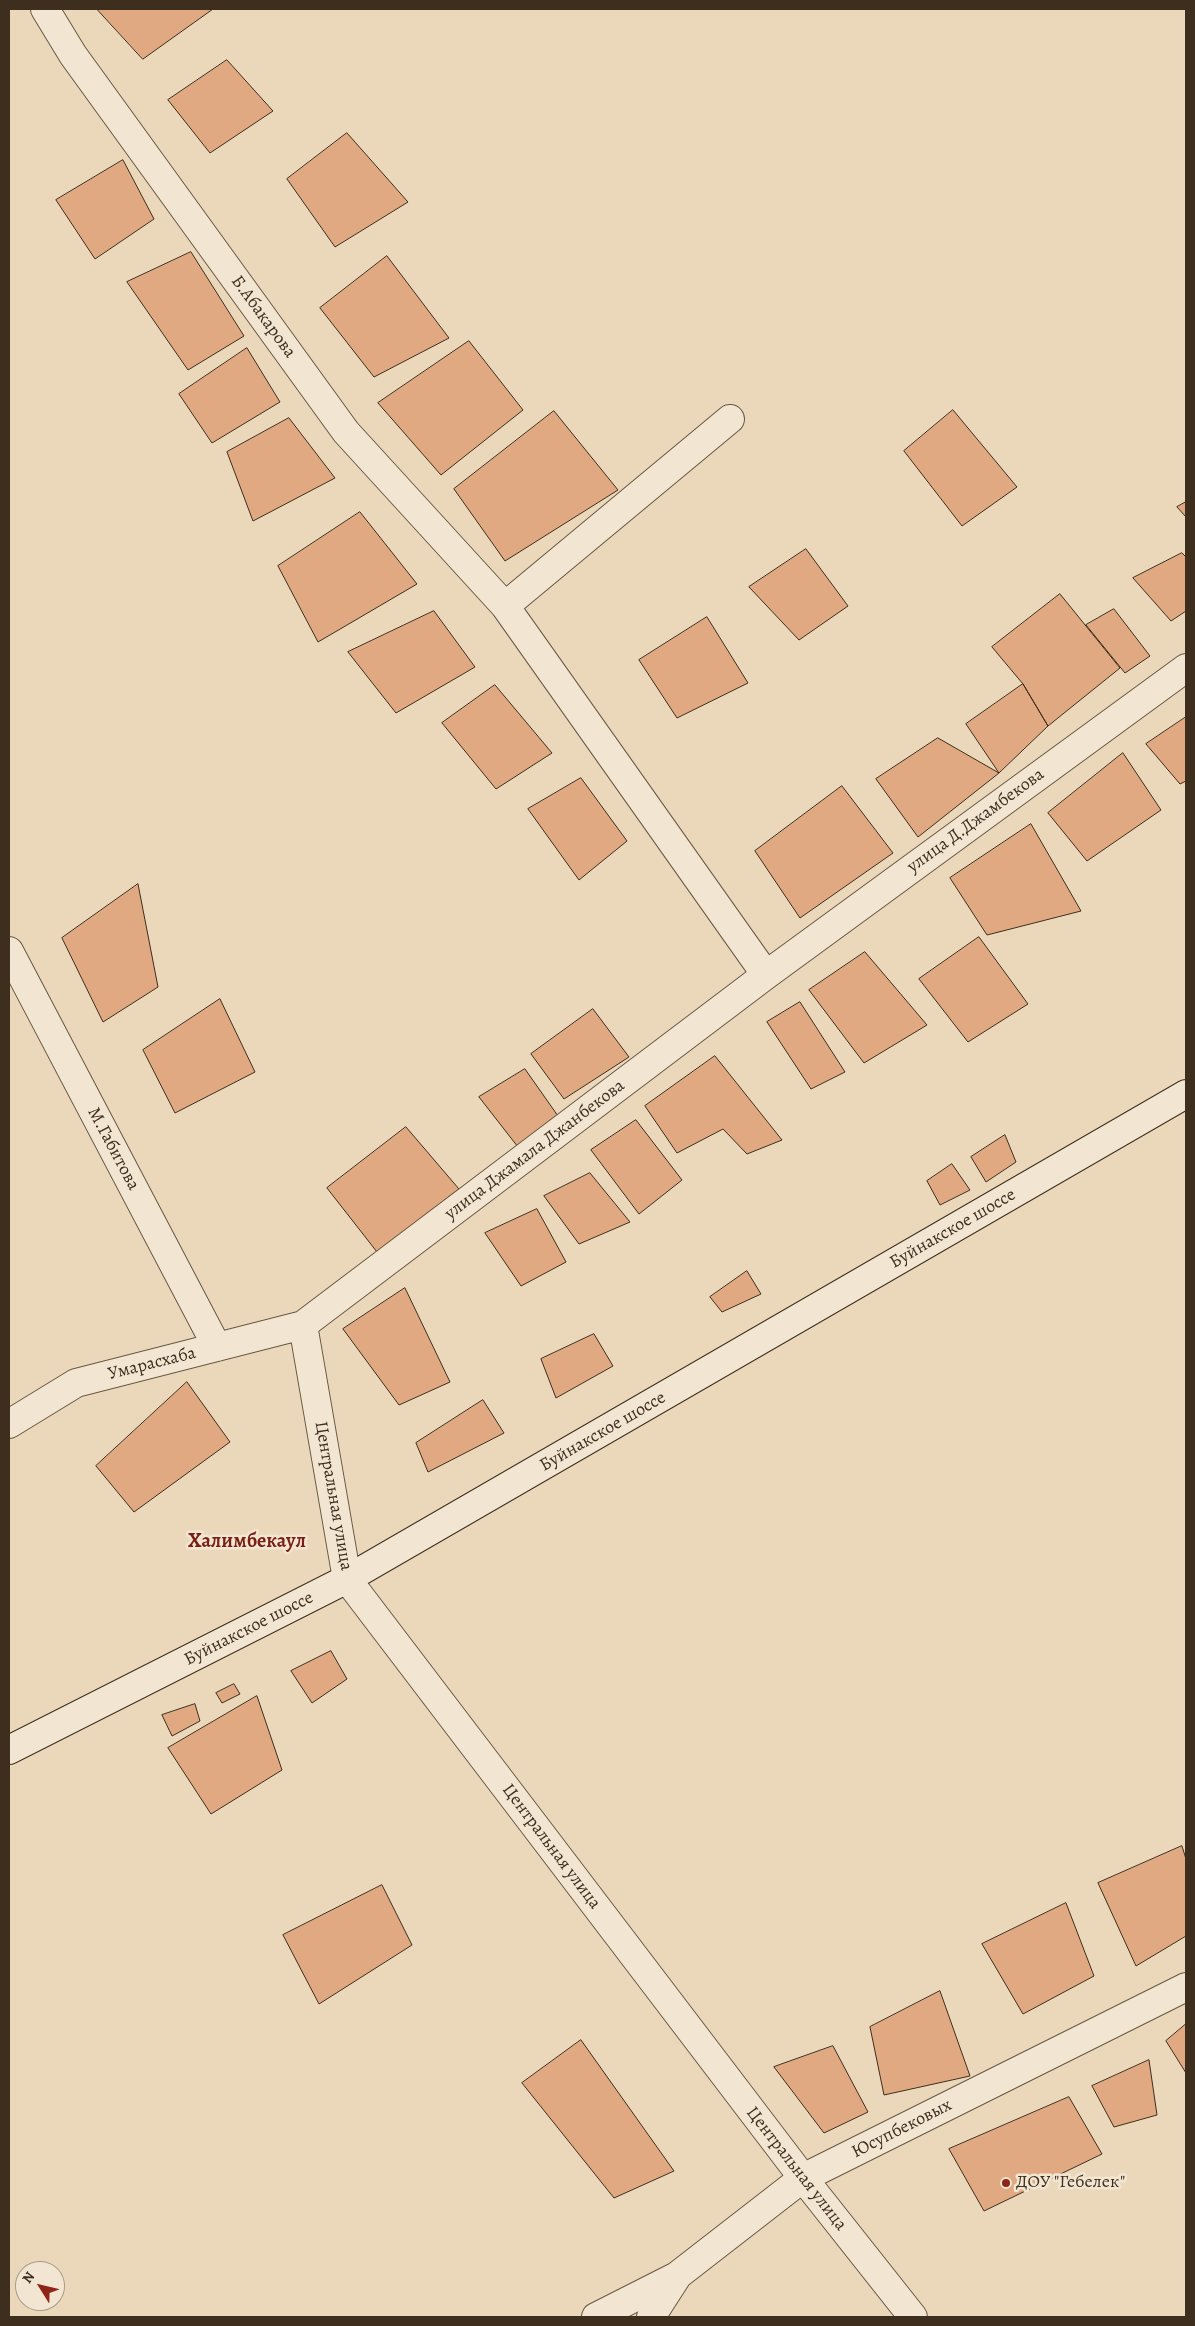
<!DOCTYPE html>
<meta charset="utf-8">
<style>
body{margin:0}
#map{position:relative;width:1195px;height:2326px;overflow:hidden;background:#ebd8bb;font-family:Alegreya,serif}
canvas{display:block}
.frame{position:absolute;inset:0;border:10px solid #3d2e1d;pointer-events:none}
.north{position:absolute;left:15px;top:2261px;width:50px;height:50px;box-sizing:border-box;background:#f2e6d3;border:1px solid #aa9c8a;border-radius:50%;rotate:306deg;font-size:14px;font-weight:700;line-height:20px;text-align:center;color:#3d2e1d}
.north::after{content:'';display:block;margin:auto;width:18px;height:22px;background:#8f2418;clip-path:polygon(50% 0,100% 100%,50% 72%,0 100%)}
</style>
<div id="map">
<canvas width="1195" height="2326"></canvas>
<div class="frame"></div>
<div class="north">N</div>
</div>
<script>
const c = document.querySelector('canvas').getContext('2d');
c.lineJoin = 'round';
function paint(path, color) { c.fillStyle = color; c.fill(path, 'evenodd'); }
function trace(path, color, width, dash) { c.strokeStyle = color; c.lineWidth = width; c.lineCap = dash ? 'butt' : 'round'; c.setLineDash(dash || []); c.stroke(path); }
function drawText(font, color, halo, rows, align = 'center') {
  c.font = font + ' Alegreya,serif'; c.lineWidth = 5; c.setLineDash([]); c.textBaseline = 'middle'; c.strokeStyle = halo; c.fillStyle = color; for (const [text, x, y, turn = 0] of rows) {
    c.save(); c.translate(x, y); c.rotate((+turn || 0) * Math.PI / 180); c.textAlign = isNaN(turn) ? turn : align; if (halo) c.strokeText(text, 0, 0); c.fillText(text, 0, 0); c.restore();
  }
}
const building = new Path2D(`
 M97,9h116l-70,50z
 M227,60l46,51 -63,42 -42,-53z
 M347,133l61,69 -73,45 -48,-68z
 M123,160l31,59 -59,40 -39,-59z
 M191,252l53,84 -56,34 -61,-88z
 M387,256l62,82 -75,39 -54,-69z
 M469,341l54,69 -82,65 -63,-72z
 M247,348l33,54 -68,41 -33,-49z
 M953,410l64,77 -55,39 -58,-75z
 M554,411l64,79 -113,71 -51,-72z
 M289,418l46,60 -82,43 -26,-69z
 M1186,502v15l-9,-10z
 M360,512l57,72 -99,58 -40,-76z
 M806,549l42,57 -49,34 -50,-53z
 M1182,553l4,4v54l-15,10 -38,-43z
 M1060,594l60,74 -72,58 -25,-42 -31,-37z
 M1114,609l36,47 -25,17 -39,-48z
 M434,611l41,56 -79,46 -48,-61z
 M707,617l41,66 -71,35 -38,-58z
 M1023,684l25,42 -49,47 -33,-49z
 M495,685l57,68 -56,36 -54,-66z
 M1186,717v64l-6,3 -34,-40z
 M938,738l61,35 -81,64 -42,-58z
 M1123,753l38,57 -74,51 -39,-48z
 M581,778l46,63 -48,39 -51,-71z
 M842,786l51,67 -93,65 -45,-67z
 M1031,824l50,87 -94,24 -37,-57z
 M138,884l20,103 -55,35 -41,-84z
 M979,937l49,67 -60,38 -49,-63z
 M865,952l62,73 -63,38 -55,-73z
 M220,999l35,73 -80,41 -32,-63z
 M800,1002l45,70 -34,17 -44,-67z
 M593,1009l36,48 -65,42 -33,-45z
 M715,1056l67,84 -35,14 -24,-25 -46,24 -32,-47z
 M525,1069l33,47 -40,31 -39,-50z
 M636,1120l46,60 -43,34 -48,-64z
 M406,1127l53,62 -82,63 -50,-64z
 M1005,1135l11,27 -30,20 -15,-25z
 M952,1164l18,26 -30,15 -13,-24z
 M590,1173l40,49 -51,22 -35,-48z
 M537,1209l29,53 -45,24 -36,-53z
 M747,1271l14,23 -39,18 -12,-15z
 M405,1288l45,94 -51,23 -56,-76z
 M594,1334l19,32 -57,32 -15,-39z
 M187,1382l43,60 -96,70 -38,-46z
 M483,1400l21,33 -76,39 -12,-29z
 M331,1651l16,28 -35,24 -21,-32z
 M234,1684l6,10 -18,9 -6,-10z
 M257,1696l25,74 -71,44 -43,-66z
 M195,1704l5,17 -28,15 -10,-21z
 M1182,1846l4,13v77l-50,30 -38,-83z
 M382,1885l30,60 -93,59 -36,-69z
 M1066,1903l28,73 -71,38 -41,-70z
 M940,1991l30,85 -86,19 -14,-68z
 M1186,2024v49l-20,-32z
 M581,2040l93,131 -60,27 -92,-115z
 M833,2046l35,66 -44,21 -50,-66z
 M1149,2060l8,55 -43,12 -22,-41z
 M1069,2097l33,57 -118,57 -35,-62z`);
paint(building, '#e0a982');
trace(building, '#3d2e1d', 1);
const minor = new Path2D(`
 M45,9l28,46 273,377 159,174 261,369
 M505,606l225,-187
 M9,951l208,396
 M303,1325l44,254 456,599 110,139
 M9,1424l67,-41 227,-58 463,-350 420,-307
 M596,2317l81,-41
 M651,2317l27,-42 125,-97 383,-191`);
const secondary = new Path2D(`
 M9,1750l338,-171 839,-485`);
trace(minor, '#685844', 30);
trace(secondary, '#3d2e1d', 30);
trace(minor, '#f2e6d3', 28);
trace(secondary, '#f2e6d3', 28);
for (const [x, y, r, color] of [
 [1006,2183,5,"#8f2418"]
]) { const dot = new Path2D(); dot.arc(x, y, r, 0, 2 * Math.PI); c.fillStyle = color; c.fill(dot); trace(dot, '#f2e6d3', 2); }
drawText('18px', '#3d2e1d', '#f2e6d3', [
 ["Б.Абакарова",263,317,54],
 ["улица Д.Джамбекова",976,821,-36],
 ["М.Габитова",113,1149,62],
 ["улица Джамала Джанбекова",535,1150,-37],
 ["Буйнакское шоссе",953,1229,-30],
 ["Умарасхаба",152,1364,-14],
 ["Буйнакское шоссе",603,1432,-30],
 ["Центральная улица",333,1496,80],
 ["Буйнакское шоссе",249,1629,-27],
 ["Центральная улица",551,1847,53],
 ["Юсупбековых",902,2129,-27],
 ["Центральная улица",796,2169,52]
]);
drawText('18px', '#3d2e1d', '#f2e6d3', [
 ["ДОУ \"Гебелек\"",1016,2183]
], 'left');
drawText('bold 20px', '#7a1f14', '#f2e6d3', [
 ["Халимбекаул",247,1542]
]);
</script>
